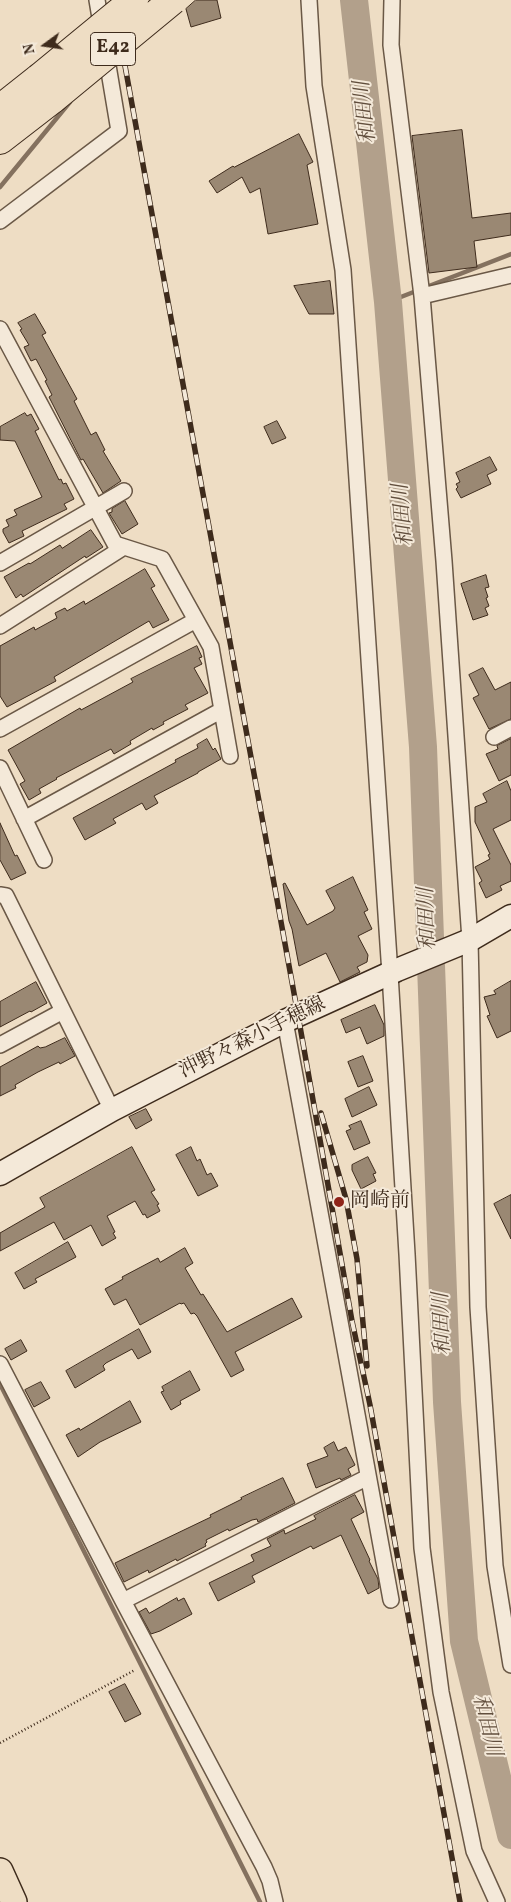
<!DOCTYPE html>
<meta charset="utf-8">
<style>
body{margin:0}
#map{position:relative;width:511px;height:1902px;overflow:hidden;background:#eeddc4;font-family:Vollkorn,serif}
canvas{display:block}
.north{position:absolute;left:20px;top:20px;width:50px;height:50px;-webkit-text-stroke:4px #f4e9d9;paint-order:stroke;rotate:256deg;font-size:14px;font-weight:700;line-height:20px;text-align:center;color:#3e2b1c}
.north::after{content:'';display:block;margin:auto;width:18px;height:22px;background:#3e2b1c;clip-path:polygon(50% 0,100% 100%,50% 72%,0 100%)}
</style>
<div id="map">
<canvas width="511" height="1902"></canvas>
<div class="north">N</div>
</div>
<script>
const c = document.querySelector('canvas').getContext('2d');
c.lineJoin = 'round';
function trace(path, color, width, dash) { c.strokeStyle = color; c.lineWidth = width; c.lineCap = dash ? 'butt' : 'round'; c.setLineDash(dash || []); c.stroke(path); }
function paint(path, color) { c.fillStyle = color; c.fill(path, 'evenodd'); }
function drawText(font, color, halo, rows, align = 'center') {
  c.font = font + ' Vollkorn,"Noto Serif JP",serif'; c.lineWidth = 4; c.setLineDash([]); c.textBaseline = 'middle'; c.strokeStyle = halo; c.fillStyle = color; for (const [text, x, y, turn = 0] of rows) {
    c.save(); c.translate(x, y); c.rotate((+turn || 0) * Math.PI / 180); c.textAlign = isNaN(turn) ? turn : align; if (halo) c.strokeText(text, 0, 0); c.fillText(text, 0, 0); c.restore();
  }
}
trace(new Path2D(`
 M0,187l70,-85
 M388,302l123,-48
 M0,1384l260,518`), '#84715f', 4.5);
trace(new Path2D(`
 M354,0l34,302 35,445 24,655 17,239 47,194`), '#b2a08b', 28);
const building = new Path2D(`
 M196,0h21l4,18 -30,9 -5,-18z
 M462,130l10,88 39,-5v22l-37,6 3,26 -48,6 -17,-137z
 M299,134l14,28 -6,3 11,59 -50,10 -8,-46 -10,5 -8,-16 -25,16 -8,-12 24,-15 1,1z
 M330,281l4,33h-25l-15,-28z
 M35,314l11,19 -4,2 35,64 -3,2 17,34 5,-3 9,18 -2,1 18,30 -18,12 -20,-34 -2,1 -32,-63 3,-2 -7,-14 2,-1 -11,-21 -5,2 -7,-14 5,-2 -9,-15 2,-1 -4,-6z
 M25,413l2,3 4,-2 8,15 -4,2 24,49 2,-1 2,5 3,-1 8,16 -10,5 3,5 -45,22 2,5 -15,7 -6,-11v-3l6,-3 -3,-6 11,-5 -3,-5 28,-13 -27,-56 -15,-1v-13z
 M277,421l9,17 -14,6 -8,-17z
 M490,457l7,13 -10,5 4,9 -30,14 -5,-9 2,-2 -2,-3 4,-2 -4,-9z
 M125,501l13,23 -16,10 -13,-21 3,-1v-3z
 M91,530l12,17 -17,11 -1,-2 -62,41 -2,-3 -5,4 -12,-21 25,-14 1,1 30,-19 2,3z
 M145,569l10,17 -4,2 18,32 -16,8 -4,-7 -95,56 2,4 -49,26 -7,-11v-50l34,-19 1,3 22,-12 -2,-5 10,-5 2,3 17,-10 1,3z
 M486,575l3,12 -4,1 3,9 -2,1 3,8 -4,2 3,7 -15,5 -12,-36z
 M197,646l5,11 -3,1 3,6 -8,4 14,25 -23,12 3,4 -25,13 1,2 -11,6 -1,-2 -22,13 1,3 -17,10 -3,-5 -55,29 1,1 -18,10 2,4 -12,7 -9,-16 5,-3 -17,-31 72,-42 1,2 52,-28 -2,-3z
 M483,668l12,22 16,-8v37l-22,10 -16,-31 6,-3 -10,-20z
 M207,739l6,11 2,-2 6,11 -23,13v1l-44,23 4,7 -12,7 -4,-7 -29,16 3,4 -31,17 -12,-22 103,-56 -1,-2 23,-12 -1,-3z
 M511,739v36l-12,6 -13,-27 12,-5 -1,-3z
 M507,781l4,10v29l-18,9 18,36v16l-11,5 2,4 -16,8 -7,-15 3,-2 -7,-14 15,-8 -2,-4 2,-1 -15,-32v-15l12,-5 -4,-8z
 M0,823l15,33 2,-1 9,18 -15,7 -11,-20z
 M353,877l15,33 -4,2 8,17 -14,7 10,19 -1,7 -10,5 3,5 -20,10 -14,-29 -27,13 -7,-37 -3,-8 -6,-37 2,-1 22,42 26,-14 2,-3 -9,-17z
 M511,981v50l-14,7 -10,-22 3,-1 -6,-18 12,-3 -2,-3z
 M36,982l11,21 -16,9 -1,-1 -30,16v-25z
 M375,1005l9,20v11l-17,8 -7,-17 -14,6 -5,-13z
 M65,1038l10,18 -15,8 -1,-2 -21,10 -23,13 1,3 -16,8v-29l38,-21 2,2 5,-1z
 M363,1056l10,25 -15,6 -10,-25z
 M369,1087l8,18 -25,12 -7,-18z
 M146,1109l6,11 -16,9 -7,-12z
 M361,1121l9,22 -16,7 -8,-19 5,-2 -2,-3z
 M132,1147l23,43 -4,2 8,12 -2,1 3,6 -13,7 -2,-4 -2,1 -8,-14 -28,15 8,16 -2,1 3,5 -14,8 -11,-21 -27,15 -10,-18 -54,29v-18l45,-26 -5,-9z
 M191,1147l6,14 3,-2 7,16 4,-2 7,13 -20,10 -22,-41z
 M368,1157l8,16 -3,1 3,7 -15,8 -9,-19v-5z
 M511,1195v44l-17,-35z
 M68,1242l8,15 -41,22 2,3 -13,7 -9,-16z
 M185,1248l8,15 -8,5 16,27 2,-1 24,38 65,-34 10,19 -67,35 9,18 -13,7 -34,-61 -3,-3 -3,1 -7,-11 -3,1 -1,-1 -40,22 -14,-26 -12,6 -9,-16 18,-10 -1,-2 36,-19 2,4z
 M139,1329l12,23 -13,7 -6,-10 -26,14 -3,3 2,4 -30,18 -9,-17z
 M21,1340l6,11 -16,9 -6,-11z
 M190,1371l10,19 -20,11 1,3 -10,6 -10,-18 3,-1 -2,-4z
 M41,1382l9,16 -16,9 -9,-17z
 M130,1401l11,21 -41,20 -22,15 -12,-22 13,-7 1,2z
 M334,1442l4,9 8,-4 9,18 -7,4 3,6 -10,5 -1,-2 -24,10 -9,-24 21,-8 -4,-8z
 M283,1478l12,25 -37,19 -1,-3 -5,1 -23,11 -1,-2 -22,11 1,2 -2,2 1,2 -29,15 -1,-2 -27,14 -1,-3 -24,12 -9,-19 96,-46 -1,-2 32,-16 -1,-1z
 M355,1495l9,17 -13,7 19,41 -1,1 9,18 1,9 -11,6 -27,-59 -28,14 -2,-3 -59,30 3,6 -37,19 -9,-18 45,-22 -3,-6 20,-9 -4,-7 17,-9 1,4 31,-15 -2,-3z
 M177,1598l1,3 6,-3 8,16 -32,17 -9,3 -12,-22 7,-4 3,5z
 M125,1684l16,30 -16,8 -16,-30z`);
paint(building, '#9a8873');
trace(building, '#3e2b1c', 1);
const minor = new Path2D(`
 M309,0l5,86 29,184 47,704 17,280 15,294 19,144 33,159 23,51
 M392,0l-1,45 31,251 22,265 26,379 8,367 17,259 16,99
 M0,221l119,-90 -22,-131
 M422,296l89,-21
 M0,329l115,215 47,15 49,88 19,109
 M0,563l124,-72
 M0,626l124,-79
 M0,729l196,-109
 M494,737l17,-9
 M0,768l44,92
 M24,819l198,-109
 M0,895l6,1 106,214
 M285,1021l106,579
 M0,1045l63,-34
 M0,1364l123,237 141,266 6,14 5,21
 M123,1601l245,-124`);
const secondary = new Path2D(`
 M0,1174l112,-64 173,-89 112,-51 73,-30 41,-24`);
const primary = new Path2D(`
 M0,1871l14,31`);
const motorway = new Path2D(`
 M0,109l39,-31
 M0,140l53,-41`);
trace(minor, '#6a5846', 18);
trace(secondary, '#3e2b1c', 25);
trace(primary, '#3e2b1c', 28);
trace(motorway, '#3e2b1c', 30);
trace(new Path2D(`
 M0,1743l135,-73`), '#3e2b1c', 2.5, [1, 2.5]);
trace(minor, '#f4e9d9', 15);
trace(secondary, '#f4e9d9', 22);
trace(primary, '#eeddc4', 25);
trace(motorway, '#eeddc4', 28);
const rail = new Path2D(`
 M113,0l185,1015 54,306 18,84 90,497
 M321,1113l25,86 11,60 10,107`);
trace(rail, '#3e2b1c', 5.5);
trace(rail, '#f4e9d9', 4, [11]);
const motorwayBridge = new Path2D(`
 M39,78l95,-78
 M53,99l120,-99`);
trace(motorwayBridge, '#3e2b1c', 30, []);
trace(motorwayBridge, '#eeddc4', 28);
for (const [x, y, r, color] of [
 [339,1202,6,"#8f2418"]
]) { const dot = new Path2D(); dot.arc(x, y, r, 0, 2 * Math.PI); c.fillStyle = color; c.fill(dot); trace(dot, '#f4e9d9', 2); }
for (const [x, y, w] of [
 [113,49,45]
]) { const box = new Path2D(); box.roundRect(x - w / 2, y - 16.5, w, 33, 4); c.fillStyle = '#f4e9d9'; c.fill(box); trace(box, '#3e2b1c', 1); }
drawText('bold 19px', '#3e2b1c', null, [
 ["E42",113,49]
]);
drawText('20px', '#3e2b1c', '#f4e9d9', [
 ["沖野々森小手穂線",253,1039,-26]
]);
drawText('20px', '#3e2b1c', '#f4e9d9', [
 ["岡崎前",350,1202]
], 'left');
drawText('italic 21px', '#614e3d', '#f4e9d9', [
 ["和田川",367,112,-96],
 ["和田川",405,515,-95],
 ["和田川",429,919,-92],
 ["和田川",444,1324,-92],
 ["和田川",485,1726,76]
]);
</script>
